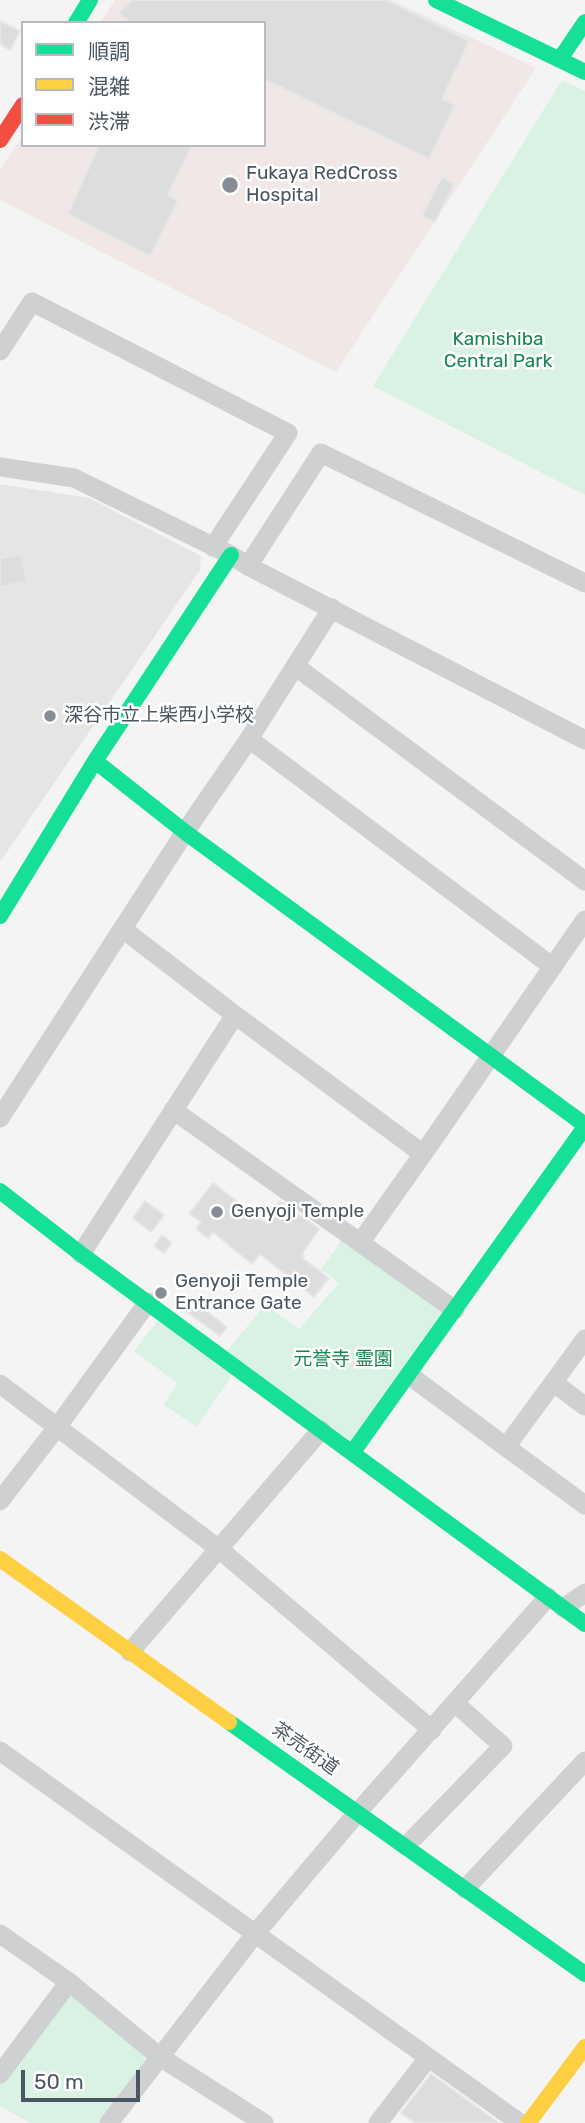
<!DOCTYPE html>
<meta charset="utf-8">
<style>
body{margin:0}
#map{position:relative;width:585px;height:2123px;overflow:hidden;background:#f4f4f4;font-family:Rubik,"Noto Sans JP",sans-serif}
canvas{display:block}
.legend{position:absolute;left:21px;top:21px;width:245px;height:126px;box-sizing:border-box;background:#fff;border:2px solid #b7bbc0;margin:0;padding:9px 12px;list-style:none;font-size:21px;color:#4a5661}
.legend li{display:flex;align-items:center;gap:14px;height:35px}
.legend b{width:35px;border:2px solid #b7bbc0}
.scale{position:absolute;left:21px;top:2070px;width:119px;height:32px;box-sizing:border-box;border:4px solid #4a5661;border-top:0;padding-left:9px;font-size:21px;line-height:24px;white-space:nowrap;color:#4a5661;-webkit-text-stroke:5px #fff;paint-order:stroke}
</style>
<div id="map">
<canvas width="585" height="2123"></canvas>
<ul class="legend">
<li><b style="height:9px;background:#16e098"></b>順調</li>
<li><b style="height:9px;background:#ffcf43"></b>混雑</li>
<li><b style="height:9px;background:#f24e42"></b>渋滞</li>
</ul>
<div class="scale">50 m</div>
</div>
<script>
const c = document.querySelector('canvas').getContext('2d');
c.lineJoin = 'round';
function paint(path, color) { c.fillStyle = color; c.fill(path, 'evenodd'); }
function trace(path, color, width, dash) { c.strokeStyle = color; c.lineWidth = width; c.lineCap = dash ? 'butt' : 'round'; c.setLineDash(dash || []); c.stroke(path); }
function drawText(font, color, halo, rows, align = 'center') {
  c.font = font + ' Rubik,"Noto Sans JP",sans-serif'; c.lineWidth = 5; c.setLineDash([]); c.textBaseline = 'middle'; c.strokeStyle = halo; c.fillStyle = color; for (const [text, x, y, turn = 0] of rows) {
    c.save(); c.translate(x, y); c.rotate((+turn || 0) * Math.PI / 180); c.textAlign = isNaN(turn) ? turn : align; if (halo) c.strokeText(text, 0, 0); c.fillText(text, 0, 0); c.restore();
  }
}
paint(new Path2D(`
 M0,484l89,14 112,58 -1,14 -200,292z`), '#e6e5e6');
paint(new Path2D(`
 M115,0h276l145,68 -200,304 -336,-172v-31l23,-33v9h241v-122h-164z`), '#f1e7e6');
paint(new Path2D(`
 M562,80l23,11v404l-212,-109z
 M342,1240l102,72 -92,130 -126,-90 39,-47 34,24 40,-46 -18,-14z
 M159,1319l74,55 -36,53 -33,-22 13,-22 -43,-32z
 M63,1996h11l71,58 1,11 -47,58h-69l-30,-17v-25z`), '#d9f2e3');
const building = new Path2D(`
 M133,0h254l82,41 -27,58 13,6 -26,54 -165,-80v-56h-133l-12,-10z
 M0,21l20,10 -10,19 -10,-6z
 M99,145h93l-24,50 10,5 -28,56 -82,-42z
 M442,177l12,7 -19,38 -13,-6z
 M21,554l6,27 -27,6v-29z
 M213,1183l51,39 16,-21 39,28 -17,25 2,2 -2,2 27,20 -15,19 -54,-43 -8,10 -39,-32 -5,6 -12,-9 5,-7 -12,-8z
 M145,1201l19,14 -13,17 -18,-14z
 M162,1235l10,8 -8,10 -10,-7z
 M192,1300l35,27 -7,9 -36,-26z
 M431,2074l68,49h-84l-14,-10z`);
paint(building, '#ddddde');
trace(building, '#e5e6e7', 2);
trace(new Path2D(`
 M0,351l32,-49 256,131 -75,114
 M0,467l74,11 157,77 17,11 337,174
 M248,566l73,-113 264,130
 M295,666l290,215
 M249,739l304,228
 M124,930l111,85 188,139 162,-234
 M173,1110l282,200
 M0,1118l185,-286 64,-93 83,-131
 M360,1243l63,-89
 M81,1254l154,-239
 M409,1375l97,72 79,-108
 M554,1383l31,23
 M0,1384l219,165 213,181
 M506,1447l79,58
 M0,1501l58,-75 90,-124
 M563,1608l22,-15
 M130,1652l191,-222
 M0,1751l520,372
 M406,1846l97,-100 -48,-43
 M465,1889l120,-128
 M0,1934l69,48 91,75 104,66
 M0,2074l69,-92
 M109,2123l146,-189 103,-122 190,-215
 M378,2123l50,-65`), '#ced0d2', 19);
trace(new Path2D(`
 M436,0l149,72
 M76,23l14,-23
 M560,59l25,-37
 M95,761l90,71 400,293
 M0,916l95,-155 136,-206
 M0,1191l81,63 504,370
 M352,1453l233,-326
 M229,1722l356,252`), '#16e098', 16);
trace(new Path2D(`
 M0,1559l229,163
 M528,2123l57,-76`), '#ffcf43', 16);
trace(new Path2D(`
 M0,140l23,-35`), '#f24e42', 16);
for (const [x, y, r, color] of [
 [230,185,9,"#868d94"],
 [50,716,7,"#868d94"],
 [217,1212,7,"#868d94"],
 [161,1293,7,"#868d94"]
]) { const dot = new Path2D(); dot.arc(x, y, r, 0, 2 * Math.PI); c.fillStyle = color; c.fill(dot); trace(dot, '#fff', 2.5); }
drawText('19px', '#4a5661', '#fff', [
 ["Fukaya RedCross",246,174],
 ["Hospital",246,196],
 ["深谷市立上柴西小学校",64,716],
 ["Genyoji Temple",231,1212],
 ["Genyoji Temple",175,1282],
 ["Entrance Gate",175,1304]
], 'left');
drawText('19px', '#17864f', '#fff', [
 ["Kamishiba",498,340],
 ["Central Park",498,362],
 ["元誉寺 霊園",343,1360]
]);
drawText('19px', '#4a5661', '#fff', [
 ["茶売街道",305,1749,35]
]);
</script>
